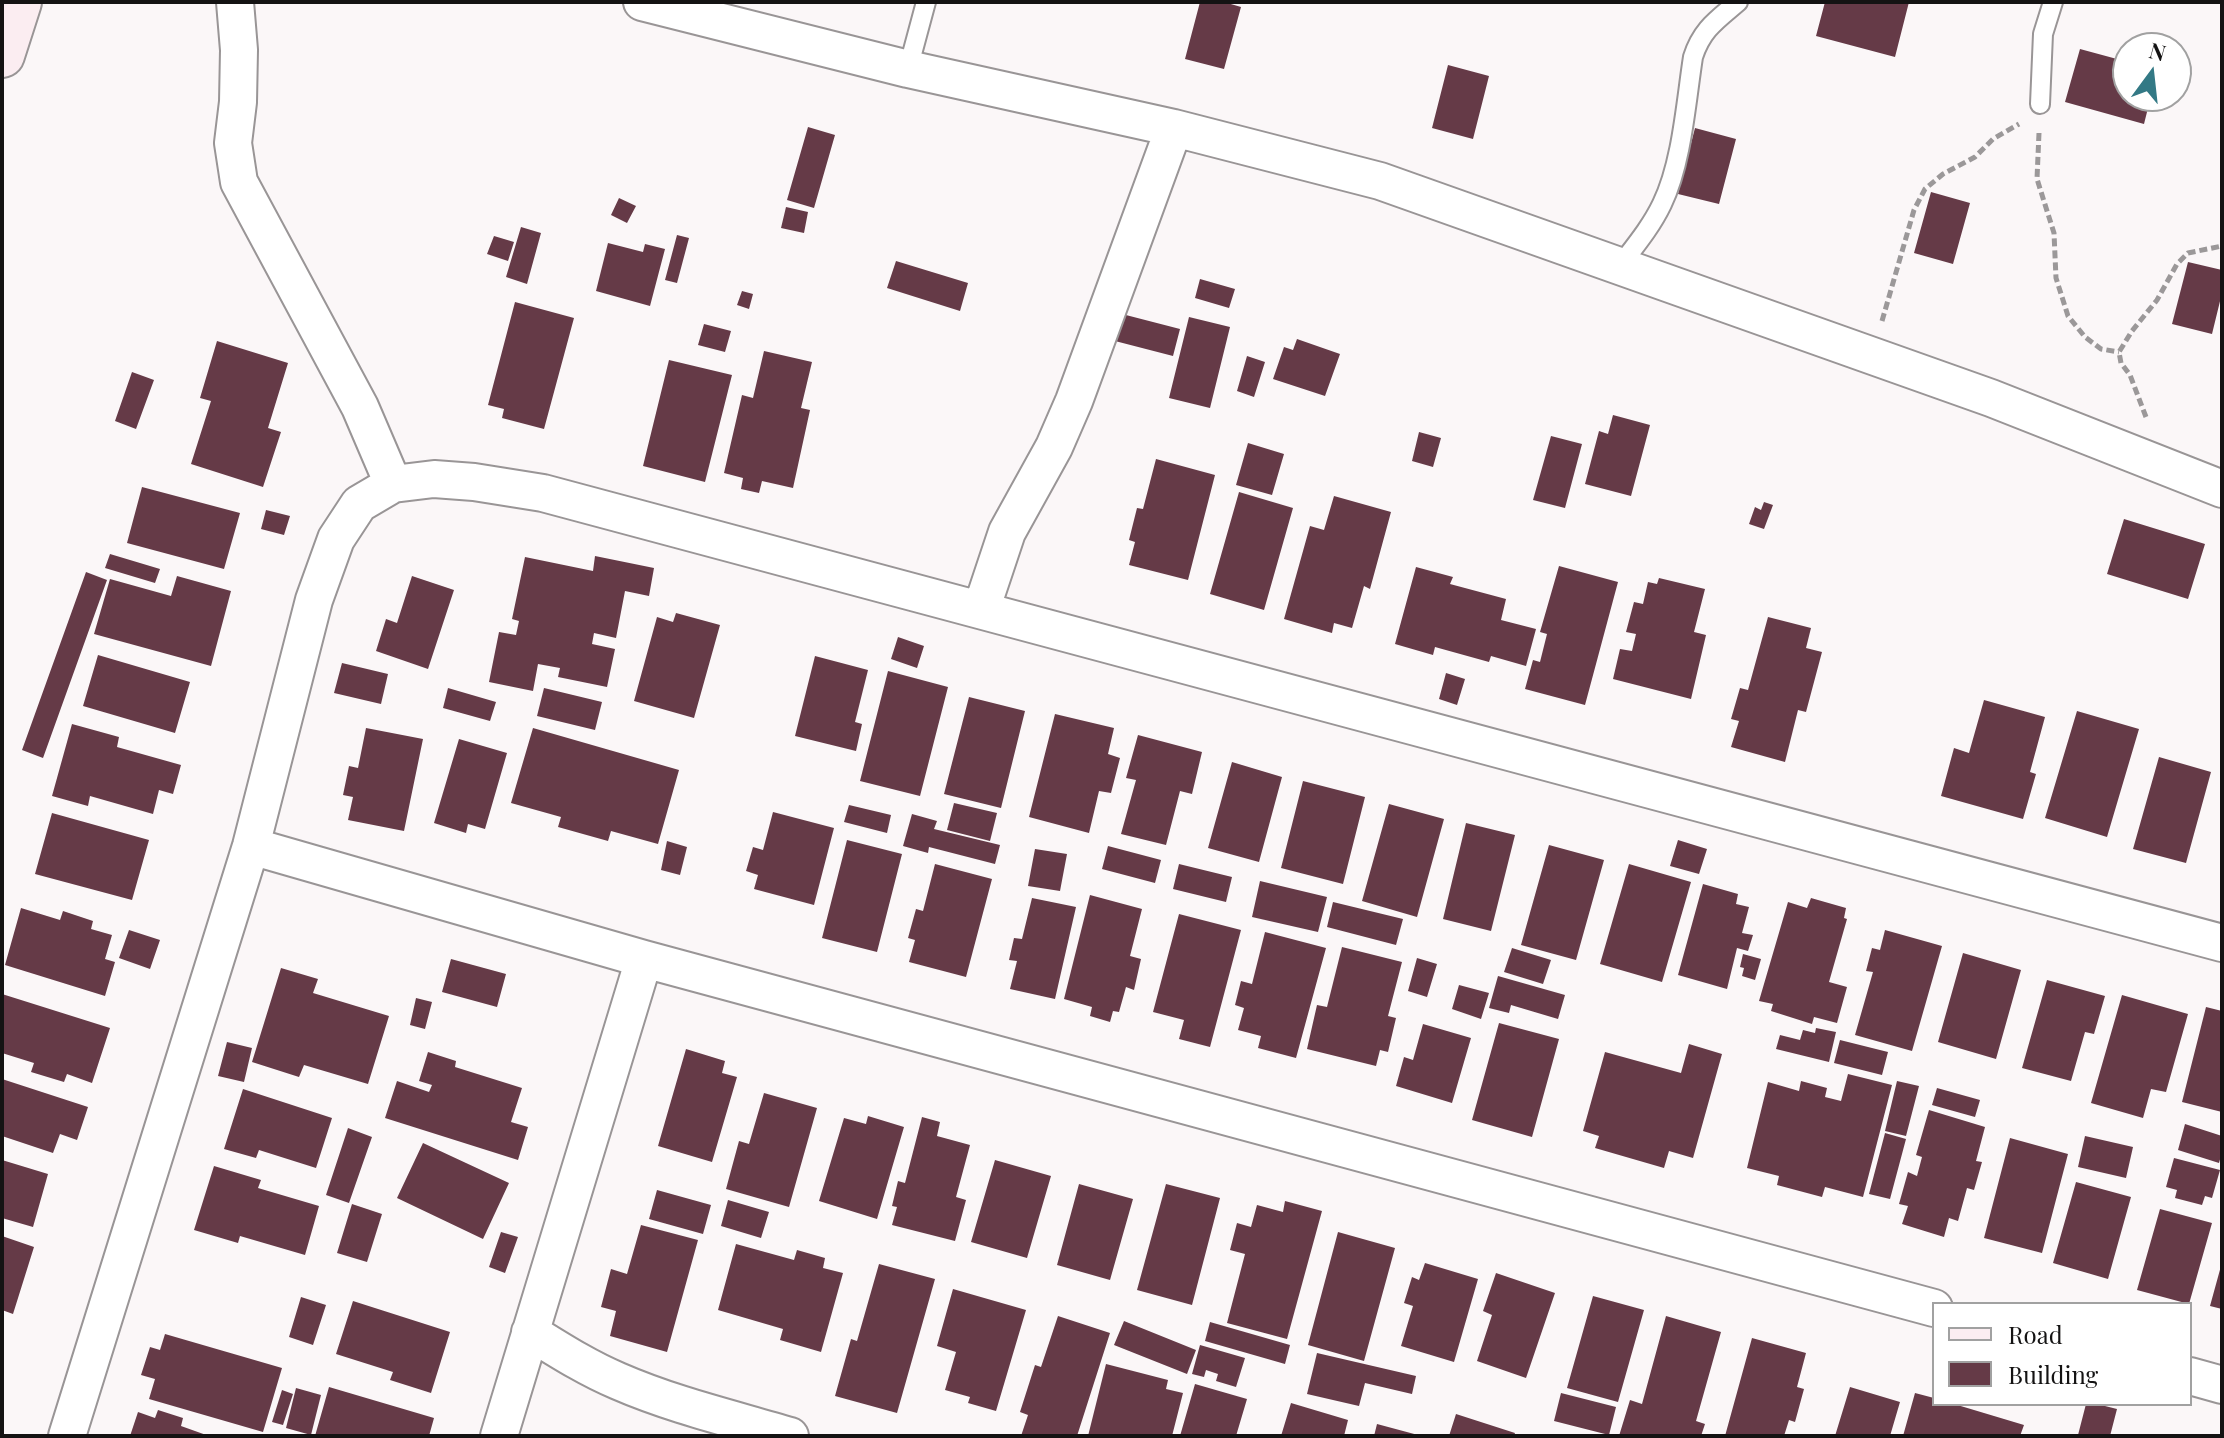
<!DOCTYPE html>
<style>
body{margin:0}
#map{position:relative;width:2224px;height:1438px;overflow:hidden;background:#fbf7f8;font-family:"Playfair Display",serif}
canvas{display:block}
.frame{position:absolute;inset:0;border:4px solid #141313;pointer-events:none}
.legend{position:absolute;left:1932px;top:1302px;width:260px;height:104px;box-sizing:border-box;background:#fff;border:2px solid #a1a1a1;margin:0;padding:10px 14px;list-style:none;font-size:24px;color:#141313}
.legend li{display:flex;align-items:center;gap:16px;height:40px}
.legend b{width:40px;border:2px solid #a1a1a1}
.north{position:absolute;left:2112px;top:32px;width:80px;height:80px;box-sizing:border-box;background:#fff;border:2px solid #a1a1a1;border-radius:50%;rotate:15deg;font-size:22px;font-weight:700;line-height:32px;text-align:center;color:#141313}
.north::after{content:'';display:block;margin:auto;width:28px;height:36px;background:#337985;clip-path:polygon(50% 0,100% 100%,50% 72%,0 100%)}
</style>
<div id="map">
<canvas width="2224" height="1438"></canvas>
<div class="frame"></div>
<ul class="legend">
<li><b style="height:10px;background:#fbedf1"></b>Road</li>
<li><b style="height:22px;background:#653a47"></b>Building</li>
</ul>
<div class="north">N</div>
</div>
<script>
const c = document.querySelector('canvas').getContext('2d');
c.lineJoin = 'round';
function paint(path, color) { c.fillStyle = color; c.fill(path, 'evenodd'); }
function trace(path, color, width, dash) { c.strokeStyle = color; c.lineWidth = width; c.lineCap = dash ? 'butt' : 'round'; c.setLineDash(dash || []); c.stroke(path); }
paint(new Path2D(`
 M1200,2h24l17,5 -17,62 -39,-10z
 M1825,2h84l-14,55 -79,-21z
 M2080,49l48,13v34h23l-7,28 -79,-22z
 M1448,65l41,11 -16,63 -41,-11z
 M808,127l27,8 -21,73 -27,-8z
 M1695,128l41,11 -17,65 -41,-10z
 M1931,192l39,11 -17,61 -39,-11z
 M619,198l17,8 -9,17 -16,-8z
 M786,207l22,5 -4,21 -23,-5z
 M521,227l20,6 -14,51 -21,-7z
 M677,235l12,3 -12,45 -12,-3z
 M494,236l20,6 -6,19 -21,-7z
 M608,243l35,9 2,-8 20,5 -15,57 -54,-15z
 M896,261l72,22 -8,28 -73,-23z
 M2188,262l34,8v23l-10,41 -40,-10z
 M1200,279l35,10 -6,19 -34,-10z
 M742,291l11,3 -4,15 -12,-4z
 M515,302l59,16 -30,111 -42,-11 2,-9 -16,-4z
 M1122,314l58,15 -7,27 -58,-15z
 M1189,317l41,10 -20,81 -41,-10z
 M704,324l27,7 -6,21 -27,-7z
 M1297,339l43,15 -15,42 -52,-17 11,-32 9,3z
 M217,341l71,22 -20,65 13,4 -18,55 -72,-23 20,-63 -11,-3z
 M764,351l48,11 -11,46 9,2 -17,78 -31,-7 -3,12 -18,-4 2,-11 -19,-5 18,-78 11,3z
 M1247,356l18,6 -11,35 -17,-6z
 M669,360l63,15 -27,107 -62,-16z
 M132,372l22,8 -18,49 -21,-8z
 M1613,415l37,10 -19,71 -46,-12 14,-53 9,3z
 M1419,432l22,6 -8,29 -21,-6z
 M1551,436l31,8 -17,64 -32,-8z
 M1248,443l36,11 -12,41 -36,-10z
 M1156,459l59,16 -27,105 -59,-15 6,-23 -6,-2 8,-32 6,1z
 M142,487l98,26 -16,56 -97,-26z
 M1239,492l54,16 -29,102 -54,-16z
 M1334,496l57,16 -21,77 -6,-3 -12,42 -18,-5 -2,10 -48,-14 26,-93 14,4z
 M1764,502l9,3 -9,24 -15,-5 6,-17 6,3z
 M266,510l24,6 -6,19 -23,-6z
 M2124,519l81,25 -17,55 -81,-25z
 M110,554l50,15 -5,14 -50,-15z
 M595,556l59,12 -5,28 -24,-5 -9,47 -22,-5 -2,11 23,5 -8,38 -49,-10 2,-9 -22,-4 -5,27 -44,-9 10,-50 17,3 3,-14 -7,-2 13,-62 68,14z
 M1559,566l59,16 -33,123 -60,-16 8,-29 7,2 7,-28 -7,-2z
 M1416,567l37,10 -3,7 56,15 -5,21 35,9 -10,37 -35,-10 -2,6 -54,-15 -2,8 -38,-11z
 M86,572l21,8 -64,178 -21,-8z
 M177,576l54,15 -20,75 -117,-32 16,-55 61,17z
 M412,576l42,14 -26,79 -52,-18 10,-32 11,4z
 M1659,578l46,11 -11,43 12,3 -15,64 -78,-20 7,-30 12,2 4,-17 -10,-2 8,-30 9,2 5,-22 9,2z
 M676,613l44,12 -26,93 -60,-17 23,-84 16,5z
 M1768,617l43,11 -5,20 16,4 -16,60 -8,-2 -13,52 -54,-15 8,-26 -8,-2 9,-31 8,2z
 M898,637l26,9 -7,22 -26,-9z
 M98,655l92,27 -15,51 -92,-27z
 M815,656l53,14 -13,52 7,2 -6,27 -61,-15z
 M342,663l46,11 -7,30 -47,-11z
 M888,671l60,16 -28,109 -60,-15z
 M1446,673l19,6 -8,26 -18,-6z
 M448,688l48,14 -6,19 -47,-13z
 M544,688l58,14 -7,28 -58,-14z
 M969,697l56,14 -24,97 -57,-14z
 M1984,700l61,17 -15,55 6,2 -13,45 -82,-23 13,-48 15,5z
 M2077,711l62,18 -32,108 -62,-19z
 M1055,714l59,14 -6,26 12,4 -9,35 -12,-2 -10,42 -60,-16z
 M72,724l47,13 -2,10 64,18 -8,29 -14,-4 -6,24 -63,-18 -2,10 -36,-10z
 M366,728l57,11 -19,92 -56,-11 5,-23 -10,-2 6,-29 9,2z
 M533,728l146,42 -21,74 -47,-13 -3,10 -50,-14 3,-10 -50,-14z
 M1138,735l64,17 -10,42 -12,-3 -14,54 -45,-11 15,-54 -10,-2z
 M459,739l48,14 -22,76 -17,-5 -2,9 -32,-10z
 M2159,757l52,15 -25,91 -53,-14z
 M1232,762l50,15 -23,85 -51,-14z
 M1303,781l62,16 -22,87 -62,-16z
 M954,803l43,10 -7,28 -43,-11z
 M1389,804l55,15 -27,98 -55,-16z
 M849,805l42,10 -4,18 -43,-11z
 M773,812l61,16 -20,77 -60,-16 4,-14 -12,-4 7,-24 10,3z
 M52,813l97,27 -17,60 -97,-26z
 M912,814l25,7 -3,8 66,16 -5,19 -66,-17 -1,6 -25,-7z
 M1466,823l49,12 -24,96 -48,-12z
 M847,840l55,14 -25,98 -55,-14z
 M1678,840l29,9 -8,25 -29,-8z
 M667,841l20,6 -7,28 -19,-5z
 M1549,845l55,15 -28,100 -55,-15z
 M1108,846l53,14 -6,23 -53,-14z
 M1035,849l32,5 -7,37 -32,-5z
 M935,864l57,15 -26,98 -57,-15 6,-22 -7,-2 8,-29 7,2z
 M1179,864l53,13 -6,25 -53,-13z
 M1629,864l62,18 -29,100 -62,-18z
 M1260,881l67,16 -9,35 -66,-15z
 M1703,884l35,10 -2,10 13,3 -7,26 11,2 -5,16 -11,-3 -10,41 -49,-14z
 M1090,895l52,14 -12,47 11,3 -7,31 -8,-3 -7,25 -6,-1 -3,11 -20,-6 2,-9 -28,-8z
 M1032,898l44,9 -21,92 -45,-10 7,-28 -8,-1 5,-22 8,1z
 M1811,898l35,10 -2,10 3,1 -18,63 18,5 -10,36 -23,-6 -2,7 -41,-13 2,-7 -14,-3 29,-99 19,6z
 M1333,902l70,17 -7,26 -69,-18z
 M21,908l39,12 3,-9 30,10 -2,8 21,6 -7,24 10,3 -10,34 -100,-31z
 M1179,914l62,16 -31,117 -31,-8 5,-19 -31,-8z
 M129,930l31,10 -10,29 -31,-11z
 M1885,930l57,16 -30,105 -57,-16 18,-63 -7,-1 6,-23 8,2z
 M1265,932l61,16 -30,110 -38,-10 3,-12 -23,-6 6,-22 -9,-3 6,-24 11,3z
 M1342,947l60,15 -14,54 8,2 -8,34 -8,-2 -4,16 -69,-17 10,-44 10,2z
 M1512,948l39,12 -8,24 -39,-12z
 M1963,953l58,17 -25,89 -58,-17z
 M1743,954l18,5 -6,21 -13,-4 2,-8 -4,-1z
 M1417,958l20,6 -10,33 -19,-6z
 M451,959l55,15 -9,33 -55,-15z
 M281,968l37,11 -5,14 76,23 -21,68 -64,-19 -5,12 -47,-15z
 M1498,976l67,19 -7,24 -47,-14 -2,8 -20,-5z
 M2047,980l58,16 -11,38 -9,-2 -14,49 -49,-13z
 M1459,985l30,8 -8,26 -29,-10z
 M2,994l108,34 -18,55 -25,-9 -3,8 -33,-10 3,-9 -32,-10z
 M2122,995l66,19 -22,78 -15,-3 -8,29 -52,-15z
 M416,998l16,4 -7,27 -15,-4z
 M2206,1007l16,4v101l-40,-10z
 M1499,1023l60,16 -27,98 -60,-17z
 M1423,1024l48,14 -19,65 -56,-17 8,-29 9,3z
 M1816,1028l20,4 -7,30 -53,-13 4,-14 20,5 3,-10 12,3z
 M1840,1040l48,12 -6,23 -48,-12z
 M227,1042l25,6 -8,34 -26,-6z
 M1689,1044l33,10 -29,104 -24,-7 -5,17 -69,-20 4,-12 -16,-5 22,-79 76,21z
 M686,1049l39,12 -3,12 15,4 -25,85 -54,-16z
 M428,1052l28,9 -1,6 67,21 -11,34 17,5 -10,33 -133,-42 12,-37 32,11 3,-7 -13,-4z
 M1848,1074l44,11 -29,112 -38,-10 -3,10 -45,-12 2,-9 -32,-8 21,-86 31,9 2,-10 26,7 -2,9 16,4z
 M2,1079l86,28 -11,33 -17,-6 -7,19 -51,-17z
 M1897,1081l22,5 -13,50 -21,-5z
 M1937,1088l43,12 -5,17 -43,-12z
 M243,1089l89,29 -16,50 -57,-18 -3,8 -32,-9z
 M764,1093l53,15 -28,99 -63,-18 13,-48 10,3z
 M1929,1110l56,17 -9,34 6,1 -8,28 -7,-2 -9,33 -9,-3 -5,19 -42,-13 6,-18 -9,-2 9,-32 9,4 5,-19 -6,-2z
 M868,1116l36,11 -27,92 -58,-18 25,-83 22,6z
 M922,1117l18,5 -3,14 33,9 -14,52 10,3 -11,41 -63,-16 5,-18 -5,-1 6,-25 7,2z
 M2185,1124l37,12v16l-3,11 -41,-13z
 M348,1128l24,9 -23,66 -23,-8z
 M1885,1133l21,6 -16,60 -21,-5z
 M2085,1136l48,11 -7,31 -48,-11z
 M2010,1138l58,16 -26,99 -58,-15z
 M423,1143l86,40 -26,56 -86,-41z
 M2174,1158l46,12 -8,28 -7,-2 -3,9 -27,-7 2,-8 -11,-3z
 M2,1160l46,14 -15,53 -31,-9z
 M995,1160l56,16 -24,82 -56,-16z
 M214,1166l47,14 -3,8 61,18 -14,49 -65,-19 -2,7 -44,-13z
 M2076,1182l55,15 -23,82 -55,-16z
 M1079,1184l54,15 -23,81 -53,-15z
 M1166,1184l54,14 -28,107 -55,-15z
 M657,1190l54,15 -8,29 -54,-15z
 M728,1200l41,12 -8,26 -40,-12z
 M1285,1201l37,10 -35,128 -60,-16 18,-69 -15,-4 7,-27 14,4 6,-22 26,7z
 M352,1204l30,10 -15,48 -30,-9z
 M2160,1209l52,14 -23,81 -52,-14z
 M641,1225l57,15 -31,112 -57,-16 6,-25 -15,-4 10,-38 16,5z
 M501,1232l17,5 -13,36 -16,-6z
 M1338,1232l57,16 -31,113 -56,-16z
 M2,1236l32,11 -21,67 -11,-4z
 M736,1244l58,16 3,-10 28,8 -2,10 20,5 -22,79 -41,-12 3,-11 -65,-19z
 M1425,1263l53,16 -24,83 -53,-16 12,-40 -9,-3 8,-26 7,3z
 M879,1264l56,15 -38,134 -62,-17 16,-57 6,2z
 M2221,1266h1v43l-12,-3z
 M1496,1273l59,20 -29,85 -49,-17 15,-46 -9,-4z
 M953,1289l73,21 -30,101 -28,-8 2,-6 -25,-7 11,-38 -19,-6z
 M1593,1296l51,14 -26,92 -51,-14z
 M301,1297l25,8 -13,40 -24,-8z
 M353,1301l97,31 -19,61 -41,-13 3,-8 -57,-18z
 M1058,1316l52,17 -33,103h-56l7,-21 -8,-3 15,-47 6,2z
 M1666,1316l55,16 -25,89 9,3 -4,12h-82l11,-36 12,4z
 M1124,1321l72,29 -9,24 -73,-29z
 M1210,1322l80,23 -5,19 -80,-23z
 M165,1334l117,34 -19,64 -114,-33 6,-20 -14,-4 9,-28 10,3z
 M1752,1338l54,15 -9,34 7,2 -9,33 -6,-2 -5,16h-59z
 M1200,1345l45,13 -9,29 -20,-6 2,-7 -12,-4 -2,7 -12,-3z
 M1317,1353l99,23 -4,18 -47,-11 -6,23 -52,-12z
 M1106,1364l62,16 -2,9 17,4 -11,43h-84z
 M1195,1384l52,15 -11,37h-56z
 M329,1387l105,31 -5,18h-114z
 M1850,1387l50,15 -10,34h-55z
 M296,1388l25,7 -10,40 -25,-7z
 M282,1390l11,4 -10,31 -11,-3z
 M1561,1393l55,14 -7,28 -55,-14z
 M1915,1393l19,5v6h20l70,21 -4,11h-117z
 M1291,1403l57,17 -4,16h-63z
 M2086,1404h11l20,5 -7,27 -32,-1z
 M158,1410l25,8 -2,8 28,10h-79l8,-24 17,6z
 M1456,1414l59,19 -1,3h-65z
 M1377,1424l41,11v1h-44z`), '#653a47');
const lane = new Path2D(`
 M908,69l18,-67
 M2040,104l3,-70 10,-32
 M1619,267c16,-21 32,-40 43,-63 20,-41 24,-102 31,-147 9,-28 24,-37 45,-55`);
const street = new Path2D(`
 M235,2l4,48 -1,52 -5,41 6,39 121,225 33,77
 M642,2l266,67 266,59 206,53 611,217 231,91
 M981,610l26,-78 47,-85 20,-46 100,-273
 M251,846l393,113 1290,349
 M530,1332c29,18 57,36 88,49 55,24 115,38 172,55
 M2190,1376l32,9
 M67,1436l184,-590 63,-246 22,-61 23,-35 34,-20 41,-5 40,3 69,11 1679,450
 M499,1436l145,-477`);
const secondary = new Path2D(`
 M2,55l17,-53`);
trace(lane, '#999596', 22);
trace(street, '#999596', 40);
trace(secondary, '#999596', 48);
trace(new Path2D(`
 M2039,133l-2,46 17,54 2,45 12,38 17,21 16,12 18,3
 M1882,321l32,-111 11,-21 18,-15 32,-17 18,-18 26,-15
 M2146,417l-16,-42 -9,-12 -2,-11 13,-21 25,-31 20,-36 11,-11 34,-7`), '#9b9899', 5, [8, 4]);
trace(lane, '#fff', 18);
trace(street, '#fff', 36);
trace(secondary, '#fbedf1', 44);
</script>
